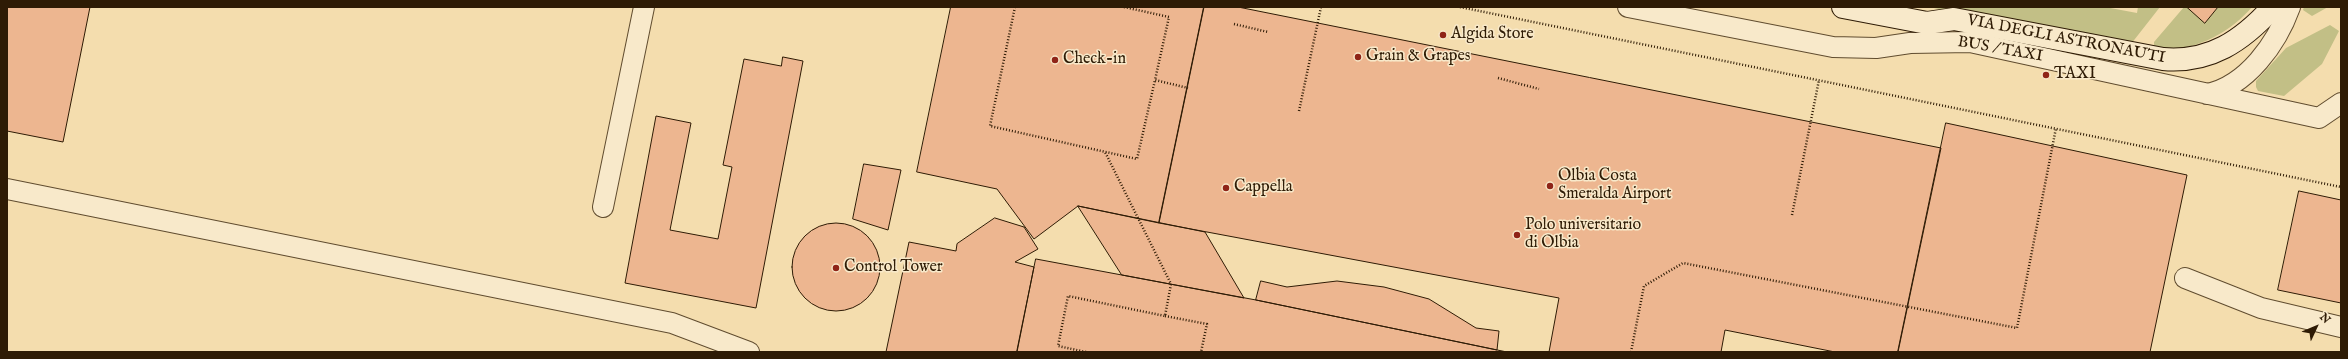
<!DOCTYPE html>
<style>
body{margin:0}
#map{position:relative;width:2348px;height:359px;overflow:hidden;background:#f4ddae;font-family:"IM FELL English",serif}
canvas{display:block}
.frame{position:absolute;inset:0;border:8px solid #2e1b05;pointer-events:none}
.north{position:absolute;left:2296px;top:307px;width:40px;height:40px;-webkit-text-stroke:3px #f8e9ca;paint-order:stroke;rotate:46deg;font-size:11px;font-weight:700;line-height:16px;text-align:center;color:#2e1b05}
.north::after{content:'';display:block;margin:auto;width:14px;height:18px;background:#2e1b05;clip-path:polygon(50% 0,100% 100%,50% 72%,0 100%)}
</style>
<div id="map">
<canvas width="2348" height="359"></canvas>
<div class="frame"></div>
<div class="north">N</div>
</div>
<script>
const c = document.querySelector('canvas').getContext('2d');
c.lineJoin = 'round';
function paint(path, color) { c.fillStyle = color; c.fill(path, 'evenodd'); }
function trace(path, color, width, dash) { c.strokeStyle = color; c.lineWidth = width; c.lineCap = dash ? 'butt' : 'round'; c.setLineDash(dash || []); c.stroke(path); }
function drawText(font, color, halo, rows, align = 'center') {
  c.font = font + ' "IM FELL English",serif'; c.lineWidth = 3; c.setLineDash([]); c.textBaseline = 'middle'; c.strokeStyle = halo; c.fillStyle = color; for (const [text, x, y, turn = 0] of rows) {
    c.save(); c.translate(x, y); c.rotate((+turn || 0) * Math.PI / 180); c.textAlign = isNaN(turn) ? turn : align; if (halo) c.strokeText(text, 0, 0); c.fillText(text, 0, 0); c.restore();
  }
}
paint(new Path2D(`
 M1929,7h176l32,6 1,-6h22l-29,37 -13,1z
 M2184,7h3l18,15 13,-15h34c-23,27 -62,47 -98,42v-7z
 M2304,7h24l-16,9 -9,-6z
 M2330,25l9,6 -17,33 -38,32 -26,-5 -2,-4v-6l30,-33z`), '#c2bf86');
const building = new Path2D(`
 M7,7h83l-27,135 -56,-11z
 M951,7h253l-45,216 -81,-17 -44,33 -37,-50 -80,-17z
 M1204,7h34l703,141 -43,204h-63l-110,-22 -4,22h-172l10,-54 -400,-75z
 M2187,7h31l-13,16z
 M783,57l20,4 -47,247 -131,-25 31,-167 35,7 -21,107 48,9 14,-72 -9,-2 21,-106 37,7z
 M1946,123l241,52 -37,177h-252z
 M864,164l37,6 -13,60 -35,-11z
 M2299,191l42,9v103l-63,-13z
 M1078,206l127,26 39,66 -122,-23z
 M995,218l29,9 14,22 -23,13 19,5 -17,85h-131l23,-110 47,9 1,-7z
 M792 267a44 44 0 1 1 88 0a44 44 0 1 1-88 0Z
 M1036,259l220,41 251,52h-490z
 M1261,281l26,6 50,-6 47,6 45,12 47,29 23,3 -2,19 -241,-50z`);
paint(building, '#edb690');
trace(building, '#2e1b05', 1);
const lane = new Path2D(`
 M1628,7l205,40 43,1 34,-5 60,-1 349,76 22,-15
 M2207,94c40,-8 70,-51 83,-87
 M7,189l665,134 77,29
 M603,207l41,-200
 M2185,278l76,30 80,19`);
const secondary = new Path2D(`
 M1843,7l84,16 27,-4 209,40c47,4 79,-18 110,-52`);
trace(lane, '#604c2f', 22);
trace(secondary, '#2e1b05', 24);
trace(new Path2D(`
 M1015,7l-25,119 147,33 18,-79
 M1124,7l45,10 -14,63 33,8
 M1460,7l881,180
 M1234,24l34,8
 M1498,78l41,11
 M1299,111l22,-104
 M1792,215l27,-135
 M1165,316l42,8 -6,28
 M1086,352l-28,-6 10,-50 97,20 6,-32 -66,-132
 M1631,352l13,-66 39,-23 334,65 39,-200`), '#2e1b05', 2.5, [1, 2]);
trace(lane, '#f8e9ca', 20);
trace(secondary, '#f8e9ca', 22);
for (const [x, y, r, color] of [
 [1443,35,4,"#8f2418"],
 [1358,57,4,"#8f2418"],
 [1055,60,4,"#8f2418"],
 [2046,75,4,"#8f2418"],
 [1550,186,4,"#8f2418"],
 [1226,188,4,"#8f2418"],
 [1517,235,4,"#8f2418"],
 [836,268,4,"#8f2418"]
]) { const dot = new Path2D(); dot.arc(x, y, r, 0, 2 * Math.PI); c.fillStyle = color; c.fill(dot); trace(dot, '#f8e9ca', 1.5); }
drawText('16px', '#2e1b05', '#f8e9ca', [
 ["Algida Store",1451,35],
 ["Grain & Grapes",1366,57],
 ["Check-in",1063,60],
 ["TAXI",2054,75],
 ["Olbia Costa",1558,177],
 ["Smeralda Airport",1558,195],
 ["Cappella",1234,188],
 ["Polo universitario",1525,226],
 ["di Olbia",1525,244],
 ["Control Tower",844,268]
], 'left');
drawText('16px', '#2e1b05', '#f8e9ca', [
 ["VIA DEGLI ASTRONAUTI",2066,40,11],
 ["BUS / TAXI",2000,50,10]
]);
</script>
